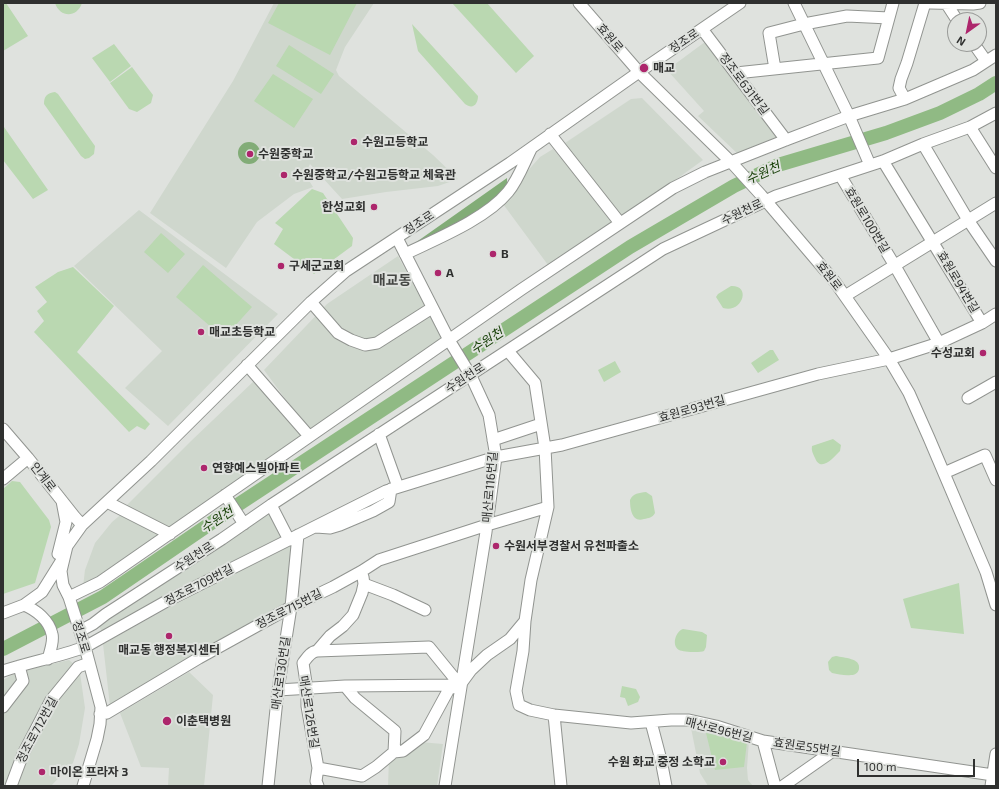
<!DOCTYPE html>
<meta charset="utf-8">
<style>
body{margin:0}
#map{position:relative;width:999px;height:789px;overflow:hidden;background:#dfe2de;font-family:"Exo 2",sans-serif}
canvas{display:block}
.frame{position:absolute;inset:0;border:4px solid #2f302f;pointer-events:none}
.north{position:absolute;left:947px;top:12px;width:40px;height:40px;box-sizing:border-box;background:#dfe2de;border:1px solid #999b98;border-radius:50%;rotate:213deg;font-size:11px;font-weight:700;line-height:16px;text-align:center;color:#2f302f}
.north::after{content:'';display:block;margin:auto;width:14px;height:18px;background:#ad266c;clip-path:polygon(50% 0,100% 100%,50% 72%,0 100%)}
.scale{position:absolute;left:857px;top:759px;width:118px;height:18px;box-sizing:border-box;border:2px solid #2f302f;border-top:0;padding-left:5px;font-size:12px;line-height:14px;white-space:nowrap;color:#2f302f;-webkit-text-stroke:3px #dfe2de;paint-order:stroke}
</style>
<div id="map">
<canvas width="999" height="789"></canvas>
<div class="frame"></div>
<div class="north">N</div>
<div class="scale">100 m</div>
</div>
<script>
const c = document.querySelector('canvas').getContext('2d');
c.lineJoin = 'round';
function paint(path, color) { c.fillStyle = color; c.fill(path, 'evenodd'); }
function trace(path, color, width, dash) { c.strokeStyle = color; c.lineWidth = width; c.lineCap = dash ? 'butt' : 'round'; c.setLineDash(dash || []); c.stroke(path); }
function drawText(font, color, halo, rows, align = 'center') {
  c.font = font + ' "Exo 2","Noto Sans KR",sans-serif'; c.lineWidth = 4; c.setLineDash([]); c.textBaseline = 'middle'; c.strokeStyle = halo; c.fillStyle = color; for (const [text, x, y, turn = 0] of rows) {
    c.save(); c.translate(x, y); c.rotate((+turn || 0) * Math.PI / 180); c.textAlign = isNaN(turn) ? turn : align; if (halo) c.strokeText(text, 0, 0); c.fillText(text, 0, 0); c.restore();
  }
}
paint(new Path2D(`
 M274,3h100l-29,44 -9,23 3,6 94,79 25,24 -20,7 -52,6 -44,7 -32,-35 -5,10 8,13 -19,7 -37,28 -31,46 -76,-55 83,-132z
 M709,39l74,100 -43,17 -42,-40 6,-5 -37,-41z
 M642,98l61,62 -83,60 -55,-77 66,-44z
 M553,149l61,72 -66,44 -45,-61 14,-21 23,-26z
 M139,210l139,104 -110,112 -43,-38 37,-37 -88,-85z
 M398,256l45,83 -134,92 -45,-61 63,-66z
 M255,380l49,56 -134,96 -47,-23 68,-68z
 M270,508l15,31 -183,93 -3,-6 8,-10z
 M124,512l41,24 -82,51 2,-17 10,-27 17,-21z
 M293,544l-4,62 -179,100 -7,-62 92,-51z
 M69,660l6,5 5,8 5,35 -6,36 -6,19 -22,23h-48v-106l9,-5 27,-8z
 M189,672l24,23 -9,91h-36l1,-18 -28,-1 -21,-54z
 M691,728l16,1 42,11 -2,28 1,12 5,6h-45l-8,-13z
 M420,742l23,2 -6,42h-49l1,-27z`), '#cfd7cd');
paint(new Path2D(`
 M3,3h3l22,33 -25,15z
 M55,3h27c-5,15 -22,15 -27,0z
 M279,3h78l-27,52 -62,-32z
 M452,3h35l47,53 -18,17z
 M412,24l66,72c0,8 -5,14 -13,8l-47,-53z
 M114,44l17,22 -21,16 -18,-24z
 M289,45l45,29 -13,20 -45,-28z
 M132,67l21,28 -2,8 -14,9 -8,-3 -19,-26z
 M273,74l40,25 -19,29 -40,-27z
 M55,92l3,2 37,52 -1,8 -5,4 -4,1 -4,-3 -37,-52c0,-8 3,-11 11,-12z
 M4,127l44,63 -15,9 -30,-39z
 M312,189l11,4 30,45 -1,8 -38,28 -40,-30 9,-15 -8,-6z
 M161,233l24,21 -17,19 -24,-21z
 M203,265l49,42 -28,31 -48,-41z
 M73,267l41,39 -37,46 73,72 -5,6 -8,-4 -8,6 -95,-100 10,-11 -7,-10 10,-9 -12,-15 23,-15z
 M731,286c21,-1 11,28 -8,22l-7,-11 2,-3z
 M770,350h3l6,10 -21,13 -7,-10z
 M615,361l6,11 -17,10 -6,-12z
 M833,439l8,6 -1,6c-6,6 -19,22 -25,7 -2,-4 -4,-8 -3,-12z
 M12,481l8,1 29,38 2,7 -16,56 -32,11v-105z
 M646,492l6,4 3,17c-3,5 -6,5 -11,6 -12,4 -14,-10 -14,-19 3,-7 9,-7 16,-8z
 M959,583l5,51 -53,-6 -8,-29z
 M683,629l19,3 5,3 -1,12 -2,4c-4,2 -21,1 -25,-1 -8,-5 -3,-19 4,-21z
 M836,656c8,2 25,2 23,13 -1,4 -4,6 -8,6 -6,1 -13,-1 -19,-2l-3,-3 -1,-8 4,-5z
 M622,686l14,3 4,8 -2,5 -10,4 -3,-8 -5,-1z
 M706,733l41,9 -3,25 -29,3z`), '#bad8b1');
paint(new Path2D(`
 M238 153a11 11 0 1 1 22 0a11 11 0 1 1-22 0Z
 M507,178v7l-6,10 -14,11 -68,39 -4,-2z`), '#82ac77');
trace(new Path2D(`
 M3,649l100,-52 136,-93 391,-257 104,-61 44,-21 108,-32 54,-20 39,-19 17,-11`), '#90ba84', 14);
const minor = new Path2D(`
 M579,3l60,69 92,90 30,33 74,87 54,77 20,34 20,45 57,134 10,33
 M794,3l55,113 21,49
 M930,3l43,1 7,-1
 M946,3l11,17
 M702,29l84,111
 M974,44l12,17
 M775,69l-6,-36 35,-9 43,-8 42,2
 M736,73l142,-15 15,-55
 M905,99l-6,-11 2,-9 6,-16 18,-60
 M970,127l26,41
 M550,134l70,89
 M923,144l45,76 28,41
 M883,161l99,162
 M840,175l55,91 44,77
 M397,238l52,102 22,36 18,39 7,42 -10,75 -41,254
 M405,254c31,-15 81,-35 103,-62 10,-12 16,-29 23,-43
 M845,296l151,-93
 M311,302l27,31 13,7 14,5 12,-2 55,-35
 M508,351l27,32 10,65 3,59 -17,73 -6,41 -2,30 -7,40 3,14 11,5 24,5 77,8 40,-3h18l27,6 47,15 230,34
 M247,365l62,71
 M968,398l28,-16
 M3,429l25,29 46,58 8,9
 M379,434l19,53
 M493,440l48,-16
 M944,473l41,-18 11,25
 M3,479l25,-21
 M225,495l19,29
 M107,502l63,32
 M271,505l18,35
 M316,527l14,1 10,-3 33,-14 16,-9 2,-13
 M58,554l8,-32 -4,-21
 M363,577l1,7 29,11 32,15
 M69,597l31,-15 422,-293 151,-101 32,-16 81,-32 63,-24 56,-17 68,-29 23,-15
 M24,605c12,5 25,15 28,29 2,7 -2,18 -4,25
 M3,613l21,-8 18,-13 20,-32
 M80,631l13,-7 13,-10 116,-75 49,-34 392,-256 113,-53 107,-35 40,-17 47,-17 26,-14
 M317,651l112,-4 31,38
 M3,671c27,-9 55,-14 82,-24l80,-45 221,-111 110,-34 66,-12 256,-71 71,-15 50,-16 43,-20 14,-9
 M278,690l67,-4 113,-1
 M3,707l20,-26 -4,-15
 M100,714l7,-1 92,-55 92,-51 42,-20 29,-16 17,-11 108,-35 61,-18
 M554,715l7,71
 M651,722l10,38 5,26
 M763,741l12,45
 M394,752l9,-1 21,-16 25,-46 11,-4 11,-15 16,-15 23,-16 15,-18
 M318,768l44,8 14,-9 18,-15 1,-21 -40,-33 -10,-12
 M11,786l12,-32 28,-54 27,-33 11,-4
 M83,786l14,-47 3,-15 1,-17 -16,-60 -16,-50 -6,-12 -2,-14 6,-25 15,-21 69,-64 160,-159 35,-31 164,-108 129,-91 101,-69
 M268,786l10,-96 13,-83 7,-72
 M318,786l-2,-5 2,-13 -11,-62v-17l-4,-26c4,-5 7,-11 14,-12l13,-15 13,-10 10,-11 9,-22 2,-9
 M783,786l50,-35
 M991,786l5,-32`);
trace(minor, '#919490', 13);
trace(minor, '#fff', 11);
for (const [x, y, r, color] of [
 [644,68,5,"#ad266c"],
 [354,142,4,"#ad266c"],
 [250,154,4,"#ad266c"],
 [284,175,4,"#ad266c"],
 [374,207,4,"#ad266c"],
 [493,254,4,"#ad266c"],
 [281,266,4,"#ad266c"],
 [438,273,4,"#ad266c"],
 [201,332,4,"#ad266c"],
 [983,353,4,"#ad266c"],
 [204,468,4,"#ad266c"],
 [496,546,4,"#ad266c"],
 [169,636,4,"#ad266c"],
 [167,721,5,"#ad266c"],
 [723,762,4,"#ad266c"],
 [42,772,4,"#ad266c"]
]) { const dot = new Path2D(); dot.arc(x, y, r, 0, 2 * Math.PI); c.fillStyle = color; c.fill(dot); trace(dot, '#dfe2de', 1.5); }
drawText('12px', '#2f302f', '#dfe2de', [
 ["효원로",610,38,49],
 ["정조로",684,41,-34],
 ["정조로631번길",744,84,53],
 ["수원천로",742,212,-25],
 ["효원로100번길",867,220,59],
 ["정조로",419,223,-33],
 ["효원로",829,276,52],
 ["효원로94번길",958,282,59],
 ["수원천로",465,378,-33],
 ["효원로93번길",692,409,-16],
 ["인계로",43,477,52],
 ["매산로116번길",490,487,-85],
 ["수원천로",194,557,-33],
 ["정조로709번길",199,585,-27],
 ["정조로715번길",289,609,-27],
 ["정조로",81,637,73],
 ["매산로130번길",281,673,-82],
 ["매산로126번길",309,712,81],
 ["정조로712번길",37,730,-62],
 ["매산로96번길",719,730,14],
 ["효원로55번길",807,747,8]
]);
drawText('bold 12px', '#2f302f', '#dfe2de', [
 ["매교",653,68],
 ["수원고등학교",362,142],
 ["수원중학교",258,154],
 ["수원중학교/수원고등학교 체육관",292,175],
 ["한성교회",366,207,"right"],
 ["B",501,254],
 ["구세군교회",289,266],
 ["A",446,273],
 ["매교초등학교",209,332],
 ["수성교회",975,353,"right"],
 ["연향예스빌아파트",212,468],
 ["수원서부경찰서 유천파출소",504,546],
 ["매교동 행정복지센터",169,650,"center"],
 ["이춘택병원",176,721],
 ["수원 화교 중정 소학교",715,762,"right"],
 ["마이온 프라자 3",50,772]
], 'left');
drawText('italic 13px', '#143d04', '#dfe2de', [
 ["수원천",763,173,-24],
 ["수원천",487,341,-33],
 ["수원천",217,520,-34]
]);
drawText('bold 14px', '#444643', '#dfe2de', [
 ["매교동",392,280]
]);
</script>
